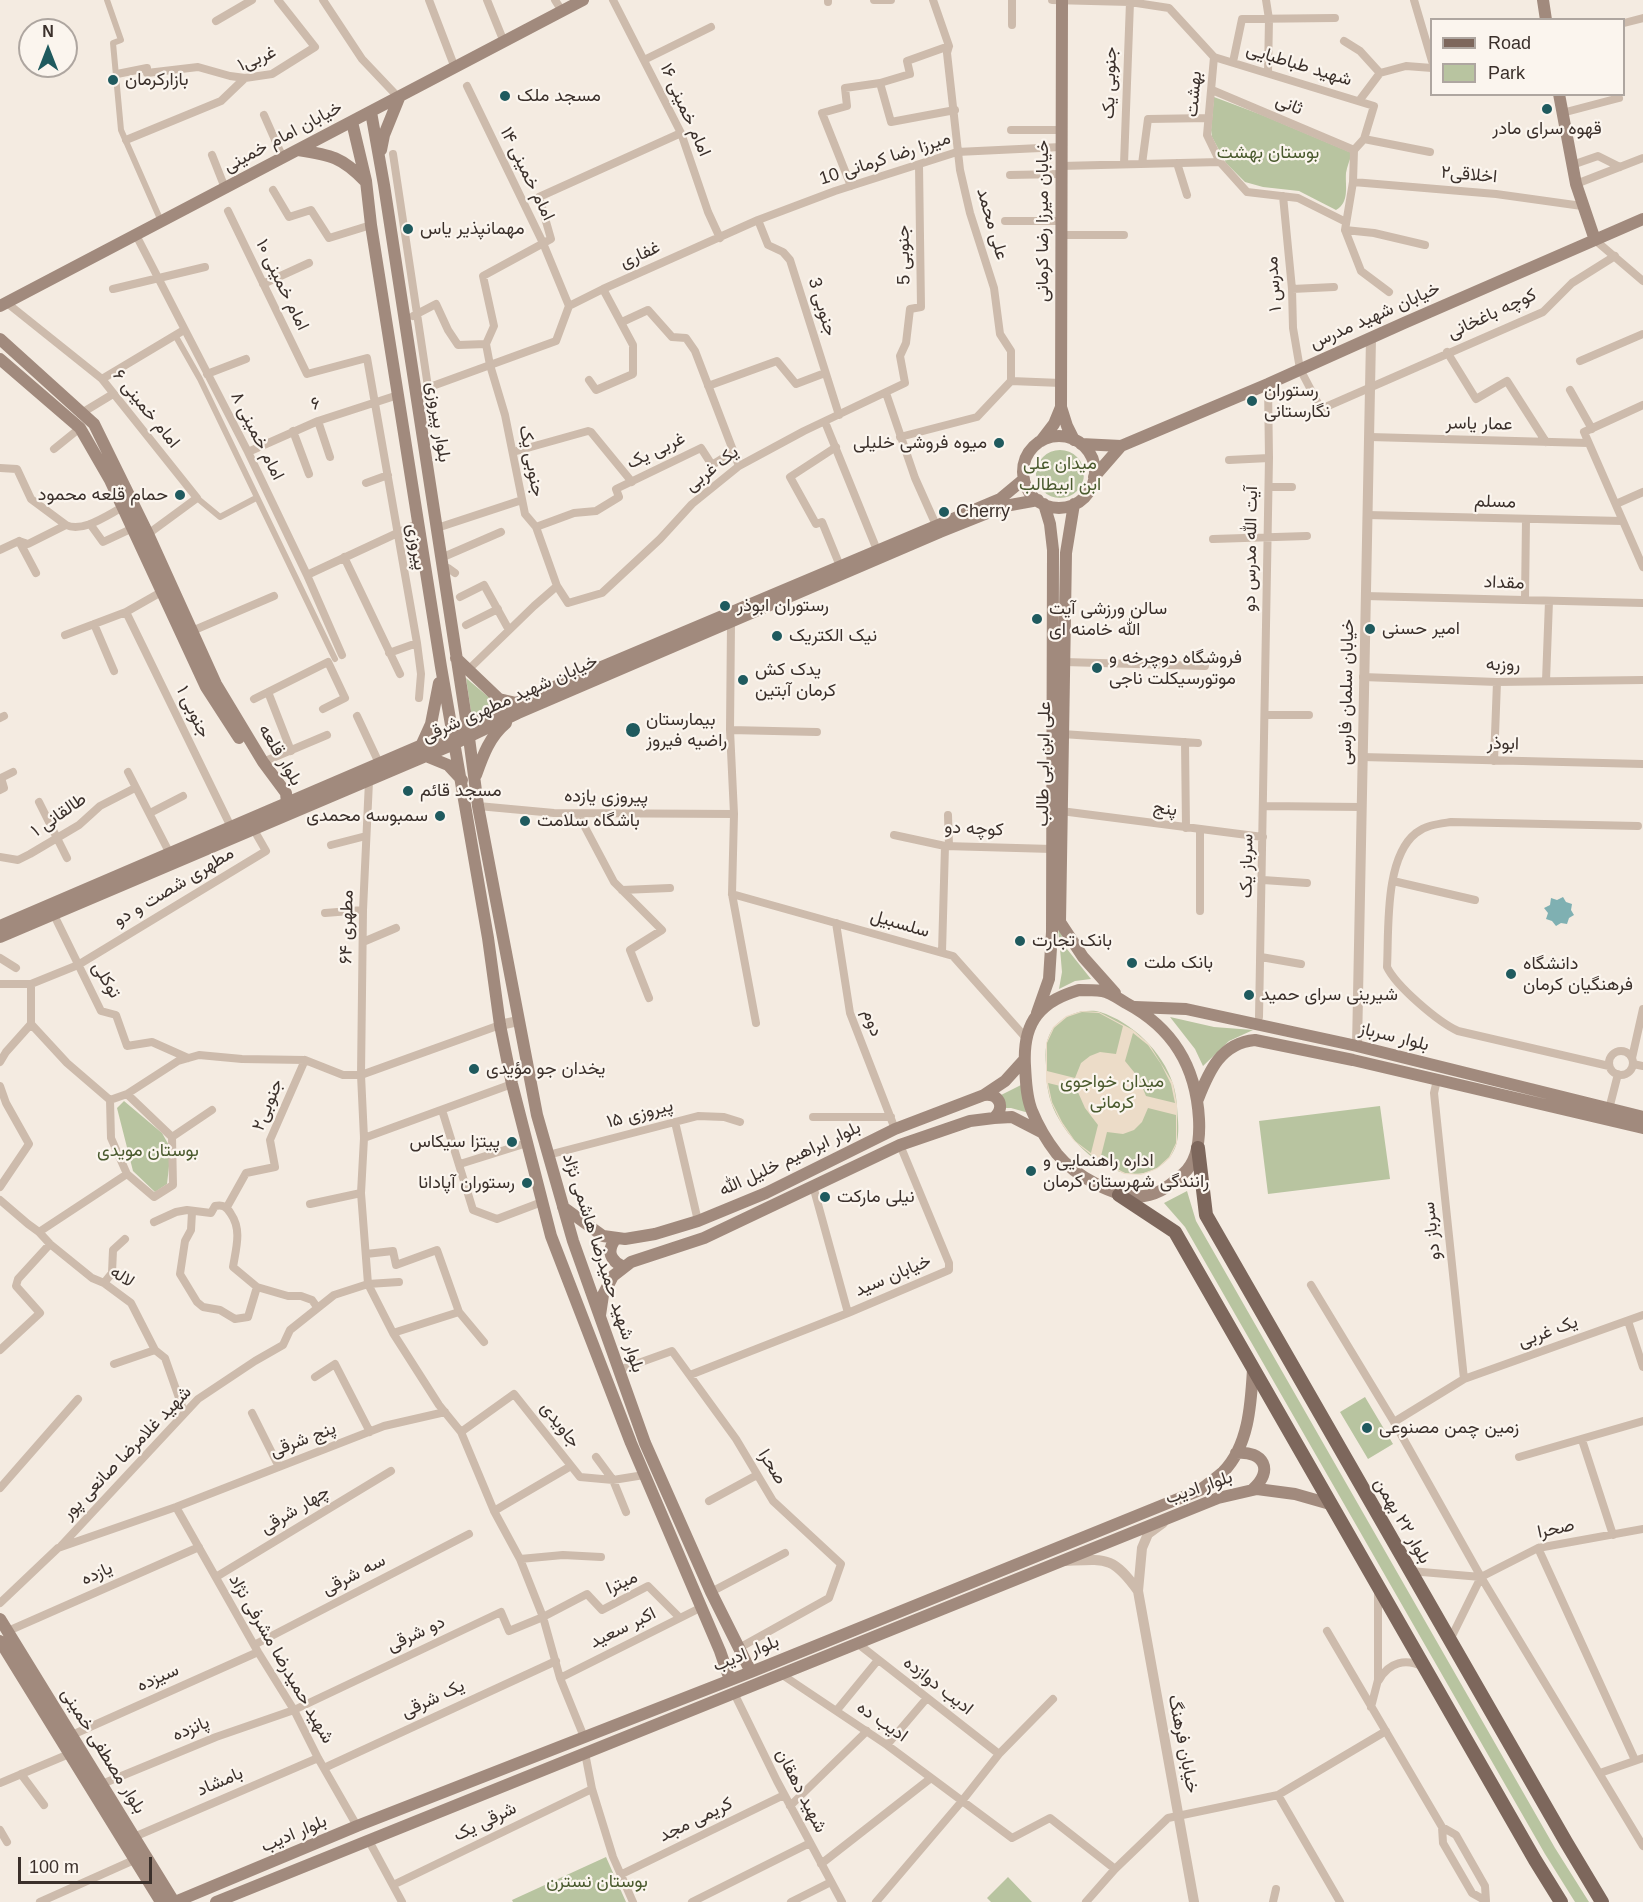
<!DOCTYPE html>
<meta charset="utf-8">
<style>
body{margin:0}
#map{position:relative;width:1643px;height:1902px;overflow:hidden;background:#f4ebe1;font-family:Helvetica,sans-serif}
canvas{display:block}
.legend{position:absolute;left:1430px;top:18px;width:195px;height:78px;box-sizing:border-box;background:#fbf5ee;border:2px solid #aea6a0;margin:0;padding:8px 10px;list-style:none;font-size:18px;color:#3b302b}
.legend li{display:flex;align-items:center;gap:12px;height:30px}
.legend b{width:30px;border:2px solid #aea6a0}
.north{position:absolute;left:18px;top:18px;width:60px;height:60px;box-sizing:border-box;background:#fbf5ee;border:2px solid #aea6a0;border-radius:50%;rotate:0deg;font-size:16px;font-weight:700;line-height:24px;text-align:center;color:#3b302b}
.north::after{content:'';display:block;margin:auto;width:21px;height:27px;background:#1f5a5e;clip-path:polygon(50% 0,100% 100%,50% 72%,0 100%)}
.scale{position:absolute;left:18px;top:1857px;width:134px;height:27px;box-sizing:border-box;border:3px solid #3b302b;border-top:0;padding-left:8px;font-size:18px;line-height:21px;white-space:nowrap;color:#3b302b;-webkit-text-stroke:4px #fbf5ee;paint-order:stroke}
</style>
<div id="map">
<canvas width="1643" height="1902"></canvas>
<ul class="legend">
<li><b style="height:8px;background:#7d675c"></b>Road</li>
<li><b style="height:16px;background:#b8c4a0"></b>Park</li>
</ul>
<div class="north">N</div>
<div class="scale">100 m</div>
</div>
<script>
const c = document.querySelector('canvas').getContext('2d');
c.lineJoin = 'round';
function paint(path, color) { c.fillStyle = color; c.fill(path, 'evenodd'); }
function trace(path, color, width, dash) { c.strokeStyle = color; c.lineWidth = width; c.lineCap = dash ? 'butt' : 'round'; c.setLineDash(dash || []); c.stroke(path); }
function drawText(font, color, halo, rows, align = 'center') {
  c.font = font + ' Helvetica,Vazirmatn,sans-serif'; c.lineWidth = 4.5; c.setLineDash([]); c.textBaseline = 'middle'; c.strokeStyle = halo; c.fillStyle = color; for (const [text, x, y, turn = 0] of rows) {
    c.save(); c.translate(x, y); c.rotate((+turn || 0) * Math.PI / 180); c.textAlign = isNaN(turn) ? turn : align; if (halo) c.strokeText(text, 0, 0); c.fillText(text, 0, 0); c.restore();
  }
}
paint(new Path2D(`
 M1214,97l48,18 90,38c-2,7 -5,13 -6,20 -1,13 4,29 -10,37l-37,-19 -36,-4 -18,-5 -19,-19 -14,-26 -1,-7z
 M1036 474a24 24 0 1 1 48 0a24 24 0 1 1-48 0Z
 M466,678l32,27 -26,13z
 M1058,926l9,23 24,30 -16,2 -16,8 3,-17z
 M1082,1011c6,0 13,-1 18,1 32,10 63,40 73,72 4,12 4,24 5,36 1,16 0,31 -13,42 -41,37 -101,-20 -114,-60 -4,-12 -5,-25 -5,-37 -1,-13 -1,-28 9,-39 7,-8 16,-12 27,-15z
 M1170,1017l44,10 39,3 -24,11 -26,25 -8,-17z
 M1023,1084l6,29 -18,-5h-7l-3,-13z
 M124,1101l38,32 9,16 -4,35 -12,8 -22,-21 -16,-63z
 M1380,1106l10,73 -122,15 -9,-73z
 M1187,1191l9,30 359,627 34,54h-14l-30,-48 -360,-627 -21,-24z
 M1365,1397l28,47 -25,15 -28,-47z
 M606,1857l20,45h-113l-1,-2z
 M1008,1877l24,25h-41l-4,-4z`), '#b8c4a0');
paint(new Path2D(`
 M1082,1011l17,1 34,18 16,14 24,39 4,22v38l-7,15 -13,11 -16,6 -17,-1 -29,-16 -21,-17 -13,-18 -10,-21 -5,-21v-38l7,-16 13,-11zM1082,1012l17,1 24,13 -7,28 -16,-2 -10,4 -9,7 -6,15 -28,-7v-28l7,-15 13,-11zM1133,1033l15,12 13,19 10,20 4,19 -29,-7 -8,-19 -13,-16zM1048,1083l29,7 8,18 13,17 -7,28 -16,-12 -13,-19 -10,-20zM1148,1108l28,7v28l-7,14 -12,11 -16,6 -16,-1 -25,-13 7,-28 16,2 11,-4 8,-8z`), '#ecdcc8');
paint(new Path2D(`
 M1563,897l3,5 6,2 -1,6 3,5 -5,3 -2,6 -6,-1 -5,3 -4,-5 -6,-2 2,-6 -4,-5 6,-3 1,-7 6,2z`), '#7fb0b2');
trace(new Path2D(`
 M107,0l14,40 -8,3 8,87 40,91
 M175,335l25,44 135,280
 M197,498l23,19 36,-19`), '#cdbbac', 6);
trace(new Path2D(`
 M323,0l39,59 37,39
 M429,0l26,68
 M487,0l17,42
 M555,0l7,11
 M613,0l68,133 27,79 12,26
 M828,0v2
 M874,0h17
 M933,0l16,46 -2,7 13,117 10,43 24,75 6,46 11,17v30
 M1052,0l78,2 39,6 45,49
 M1266,0l3,19 -1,54
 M1414,0l18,61
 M216,21l36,-21
 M1624,23l19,-5
 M1012,25v-25
 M1344,41l16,10 20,22 26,-7 26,2
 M1214,57l160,49 -10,33 -10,11 -1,32 -8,48 16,41 28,21
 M1214,57l-7,78 13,27 27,30 51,6 48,24
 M644,60l67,-33
 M1233,62l9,-43 93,-1
 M117,74l30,-6v5l51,-6 32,9 15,2
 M880,83l11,39 64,-12
 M467,86l76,157 26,63
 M1212,90l142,60
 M1359,101l21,-28
 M1562,113l57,-15
 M264,115l19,43
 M1011,130h50
 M681,133l-142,64 12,42 -68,37 11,50 -8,18 4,21 15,50 20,99 11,13 21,59 11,17 34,-10 58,-54 32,-35 47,-38 65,-35 101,-48 -5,-27 6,-13 4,-34 11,-2 -2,-142
 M1364,139l66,13
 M126,140l95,-39 24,-23 27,-4 43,-27 -37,-47
 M393,154l35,233
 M212,155l13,33
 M1177,163l10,32
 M1124,164l6,-162
 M1142,164l6,-45 61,-1
 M1572,165l26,-9 22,11
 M1061,166l159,-4
 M1010,175l51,-1
 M1353,182l143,12 86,12
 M1576,184l67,-26
 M851,186l-29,-73 25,-7 -2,-18 35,-5 30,-9 -3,-13 42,-15
 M273,190l16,27 22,-7 18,28 42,-13
 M1283,196l9,93 1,39 7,41 21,40 222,-97 29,-29 43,-27
 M228,211l79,163 60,-16 50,285 4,31 -2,24
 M758,220l10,25 15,7 7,8 49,155
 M1005,221h56
 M1345,230l29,3 51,12
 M136,235l112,217 59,123 35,80
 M1061,235h63
 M1595,240l48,41
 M263,284l46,-21
 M113,289l92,-22
 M1292,289l42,-2
 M7,303l95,76 95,119 -49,36
 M413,316l23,-12 12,26 10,15 28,-1
 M622,322l26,-12 24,27 14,1 9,13 44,115
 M1447,352l29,47 31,-18 39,61
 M1580,361l63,-27
 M207,374l39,-15
 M102,379l82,-49
 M589,380l7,10 37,-16v-29l-30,-56
 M1011,381l50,2
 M708,386l69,-25 19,23 29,-11
 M1570,390l22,39
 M416,392l140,-51 13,-35 34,-17 155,-69 77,-29 122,-39 104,-5
 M886,393l29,85 21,47
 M1643,405l-59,27 59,135
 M80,414l33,-20
 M318,421l12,36
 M825,422l52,128
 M293,431l16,43
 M900,437l77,-20 34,-36
 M1370,437l218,6
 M836,447l-46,30 26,47 6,-2 18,44
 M54,449l26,-21
 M248,452l70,-31 80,-26
 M513,452l75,-21 3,1 41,50
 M1229,460l40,-2
 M0,468l17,1 14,30 35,26
 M366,483l22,-8
 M1269,487h23
 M1616,504l27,-12
 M1367,515l255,6
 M90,524l13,18 30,-14
 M536,527l38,-14 22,-2 23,-14 -3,-8 85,-41 11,17 21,-13
 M437,528l85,-28
 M1213,539l94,-3
 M19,541l17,32
 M0,550l19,-9 9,3 38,-19c17,8 41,-10 57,-18
 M344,557l56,117
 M441,558l60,-26
 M443,569l5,-1 7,5
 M307,575l112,-52
 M1365,596l278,7
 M460,597l24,-12 25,45
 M1525,600l1,-81
 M126,612l105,215
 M731,623l-1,107 4,84 -2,80 24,129
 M94,624l20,47
 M466,625l32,-16
 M192,631l82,-35
 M65,635l61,-23 37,-21
 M389,653l28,-10
 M1064,662l141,4
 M468,670l66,-64 23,-20
 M1363,677l134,5 146,-2
 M1546,681l3,-80
 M268,692l23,59
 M254,699l74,-37 17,36 -22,11
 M1265,715h44
 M357,716l22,47
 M0,718l4,-2
 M730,730l87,2
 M1062,734l136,9
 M1185,742l1,86
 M1362,757l281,7
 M1494,761l3,-79
 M263,762l64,-27
 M128,772l39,76
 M369,781l-6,129 -2,165 3,63 -3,55 7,91 25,49 46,72 22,27 33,79 26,48 23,58 17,61 24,59
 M0,790l4,-2 -3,-10 12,-6
 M39,802l28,56
 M478,806l76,7 180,1
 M1264,806l97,1
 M1061,811l202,26
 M150,813l33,-17
 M578,814l36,68 48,48 -32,20 19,48
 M948,815l1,31
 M894,835l51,11 107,3
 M331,845l35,-9
 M0,857l18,3 12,-6 49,-29 21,-19 35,-18
 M1263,880l44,3
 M1393,881l82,19
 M622,890l48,-2
 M732,894l221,62 73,82
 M1200,911v-81
 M325,913l38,-3
 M54,915l47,96 15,4 11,31 25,-4 36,16
 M836,923l14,90 45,116
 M363,942l33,-14
 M942,952l3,-106
 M1261,957l40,7
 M0,958l16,10
 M0,984h31l47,-19 188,-114 -12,-21
 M1259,1017l10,-559 -1,-74
 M31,1024l36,39 43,37
 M1609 1063a12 12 0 1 1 24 0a12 12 0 1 1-24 0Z
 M1632,1058l11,-49
 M0,1062l6,-10 25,-28v-40
 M1633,1064l10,2
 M1609,1066l-151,-35c-20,-9 -62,-45 -71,-64 2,-36 -3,-109 29,-134 10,-8 22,-9 35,-11l187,4
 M1437,1080l-3,13 30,286
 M0,1086l6,17 23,41 -29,43
 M127,1094l51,-33 21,-6 43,4 63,1 38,15h18l139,-50
 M127,1094l45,43 1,48 -19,12 -27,-23 -16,-36 -1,-38z
 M1609,1109l9,-35
 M442,1110l31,100 24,9 45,-17
 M813,1117h78
 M675,1122l23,99
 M172,1137l40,-27
 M364,1138l148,-54
 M548,1155l150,-39 26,1 16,5
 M460,1164l67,-21
 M813,1186l35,127
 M0,1200l28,24 11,8 11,12 42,34 12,5 27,20 24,47 10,8 19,54
 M310,1204l51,-11
 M227,1207l19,-34 29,-6 -5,-27 35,-80
 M192,1212l-1,18 -6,11 -5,33 17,28 6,5 17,3 15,9 13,-2 9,-30
 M154,1222l22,-10 11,-2 24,3 4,-7c8,-2 12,1 16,8 11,16 5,34 2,53l24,20 31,9h13l11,4 5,7
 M39,1232l88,-58
 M366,1254l27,-3 3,14 41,-15 22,62 -66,21
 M104,1283l8,-10 1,-23 12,-11
 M1311,1285l83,137 87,155 162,269
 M459,1312l25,30
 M1628,1321l15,46
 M0,1350l40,-37 -24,-27 2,-7 32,-35
 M114,1364l41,-14
 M619,1370l53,-19 64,88 37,62 68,63 -12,34 -90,50
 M690,1375l158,-62 101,-43v-7l-49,-118
 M315,1377l20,-13 35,68
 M252,1413l27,54
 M1394,1422l70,-43 179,-64
 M461,1432l53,-38 66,83 33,3 31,-5
 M1582,1440l31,95
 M596,1457l17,23 13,32
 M1519,1457l124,-36
 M0,1488l78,-89
 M709,1501l48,-26
 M176,1507l82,145 36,58 24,48 39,68
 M494,1511l77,-45
 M61,1546l137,-147 57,-38 28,-16 7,-15 44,-35 34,-11 31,-2
 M1538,1548l97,212
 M520,1559l43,-4 38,2
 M1410,1571l71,6
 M216,1577l175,-106
 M1481,1577l57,-29 105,-19
 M711,1592l74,-39
 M0,1603l58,-55 118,-41 208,-81 61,-14
 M8,1631l191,-84
 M1327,1631l115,196 1,16 29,50 14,8 -1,-15 -29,-51 -14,-8
 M1450,1640l31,-63
 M857,1643l142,111
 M254,1645l215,-111
 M781,1674l106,71 125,93 38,-20 65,51
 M560,1678l140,-70
 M1379,1680c10,-18 27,-22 44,-13
 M734,1693l43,88 65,121
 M1371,1707l7,-27v-90
 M837,1710l41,-50
 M72,1735l186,-83
 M887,1745l40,-47
 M585,1753l7,36 21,68 20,45
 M324,1768l232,-107
 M1600,1773l43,-15
 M21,1774l23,31
 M0,1783l69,-29
 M102,1784l114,-47 78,-27 207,-98 8,19 34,-14 44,-23 15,16 46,-24 32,32
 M1278,1795l62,107
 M790,1806l77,-75
 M0,1830l7,12
 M134,1837l184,-79
 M369,1841l33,61
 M821,1864l110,-86
 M622,1874l162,-79
 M393,1885l199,-96
 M40,1902l94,-42
 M692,1902l118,-59
 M791,1902l40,-20
 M876,1902l86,-101 37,-47 54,-55
 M1086,1902l29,-33 53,-51 110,-23 108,-64
 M1273,1902l3,-13`), '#cdbbac', 8);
trace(new Path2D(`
 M500,1025l18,-4
 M1357,1046l14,-708
 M1163,1523l-15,11 -6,14 -4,43 56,311
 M1066,1561c40,-2 47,-5 72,30`), '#cdbbac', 10);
trace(new Path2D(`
 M1062,0l-1,407 6,19 7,14
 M1543,0l3,20
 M1559,94l17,90 19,56
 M371,112l13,73 85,553 9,68 59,309 36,126 72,202 66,149 40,80
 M352,122l14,59 5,44 70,442 47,271 12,87 12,59 39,152 80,207 89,208 10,29
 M298,150c33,5 44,7 67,31
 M381,150l3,-15 15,-37
 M0,306l583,-306
 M0,339l94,85 54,110 68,150 47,78 23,31 1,10
 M0,359l80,69 30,52 96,207 33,51
 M1023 472a36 36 0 1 1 72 0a36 36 0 1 1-72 0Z
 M1041,441l13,-17 7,-17
 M1081,444l40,2
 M1094,477l27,-31 147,-62 136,-61 239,-104
 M1074,504l-8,49 -6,369 23,35 32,36
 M456,658l43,41 17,4
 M421,746l10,-22 8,-41
 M426,756l22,9 14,15
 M476,775c7,-20 14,-39 30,-52
 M0,926l443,-190 73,-33 484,-204 24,-20
 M0,937l447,-190 71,-34 422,-181 65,-26 33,-6
 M1079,990c7,0 15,0 23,1 8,1 17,8 24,12 47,25 70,63 73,116 1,19 -1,42 -16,55 -11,10 -23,20 -39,22 -27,4 -70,-21 -87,-42 -10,-13 -19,-28 -25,-43 -6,-14 -6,-30 -7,-45 -1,-17 1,-37 12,-51 11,-14 26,-20 42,-25z
 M1135,1007l51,2 171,37 286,71
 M1037,1013l12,-34 3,-47 1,-382 -3,-26 -6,-20
 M984,1095c15,-2 22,12 10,23
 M1198,1099c11,-28 23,-56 57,-59l98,20 290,68
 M563,1207l40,29 22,3 30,-5 43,-13 68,-28 129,-64 89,-34 21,-14 19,-21
 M616,1238c-10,13 -6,23 8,29
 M600,1315l3,-20 10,-19 18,-14 73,-24 196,-93 70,-24 24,-3 18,-1 31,16
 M1236,1453c28,-3 38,18 17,36
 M0,1619l174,283
 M0,1641l161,261
 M175,1902l182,-76 394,-154 449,-182c8,-6 16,-12 23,-18 26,-26 28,-69 30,-103
 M216,1902l1002,-404 39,-9 38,5 35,10`), '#a18a7d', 12);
trace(new Path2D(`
 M1198,1148l8,67 360,627 36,60
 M1119,1195l56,37 360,628 26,42`), '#7d675c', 14);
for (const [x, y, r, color] of [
 [113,80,6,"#1f5a5e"],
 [505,96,6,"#1f5a5e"],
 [1547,109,6,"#1f5a5e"],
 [408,229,6,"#1f5a5e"],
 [1252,401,6,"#1f5a5e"],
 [999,443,6,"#1f5a5e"],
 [180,495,6,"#1f5a5e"],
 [944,512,6,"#1f5a5e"],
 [725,606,6,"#1f5a5e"],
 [1037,619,6,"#1f5a5e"],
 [1370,629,6,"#1f5a5e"],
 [777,636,6,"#1f5a5e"],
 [1097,668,6,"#1f5a5e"],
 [743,680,6,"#1f5a5e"],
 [633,730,8,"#1f5a5e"],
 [408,791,6,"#1f5a5e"],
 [440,816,6,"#1f5a5e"],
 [525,821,6,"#1f5a5e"],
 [1020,941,6,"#1f5a5e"],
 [1132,963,6,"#1f5a5e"],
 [1511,974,6,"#1f5a5e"],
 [1249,995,6,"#1f5a5e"],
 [474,1069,6,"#1f5a5e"],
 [512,1142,6,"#1f5a5e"],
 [1031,1171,6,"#1f5a5e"],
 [527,1183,6,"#1f5a5e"],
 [825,1197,6,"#1f5a5e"],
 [1367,1428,6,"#1f5a5e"]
]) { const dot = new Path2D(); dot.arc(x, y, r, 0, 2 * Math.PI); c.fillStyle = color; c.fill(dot); trace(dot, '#fbf5ee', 2); }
drawText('18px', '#3b302b', '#fbf5ee', [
 ["غربی۱",257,59,-23],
 ["شهید طباطبایی",1299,65,17],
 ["جنوبی یک",1110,83,-88],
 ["بهشت",1194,94,-85],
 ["ثانی",1289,105,23],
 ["امام خمینی ۱۶",685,110,66],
 ["خیابان امام خمینی",283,137,-28],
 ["میرزا رضا کرمانی 10",885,159,-18],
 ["امام خمینی ۱۴",527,174,64],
 ["اخلاقی۲",1469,175,5],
 ["خیابان میرزا رضا کرمانی",1043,221,-90],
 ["علی محمد",992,224,74],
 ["غفاری",640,255,-24],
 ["جنوبی 5",904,255,-91],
 ["مدرس ۱",1274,284,-94],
 ["امام خمینی ۱۰",282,285,64],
 ["جنوبی 3",822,307,73],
 ["کوچه باغخانی",1492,314,-25],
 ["خیابان شهید مدرس",1375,316,-24],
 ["۶",316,404,-20],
 ["امام خمینی ۶",146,409,51],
 ["بلوار پیروزی",438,422,81],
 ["عمار یاسر",1479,424,1],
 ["امام خمینی ۸",257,436,63],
 ["غربی یک",656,451,-26],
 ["جنوبی یک",531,461,79],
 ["یک غربی",712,469,-38],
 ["مسلم",1495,502,2],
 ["پیروزی",416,547,80],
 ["آیت الله مدرس دو",1251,549,-89],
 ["مقداد",1504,583,2],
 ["روزبه",1503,665],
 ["خیابان سلمان فارسی",1347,692,-89],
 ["خیابان شهید مطهری شرقی",510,699,-24],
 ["۱ جنوبی",193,712,64],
 ["ابوذر",1503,744,1],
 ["بلوار قلعه",280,755,59],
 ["علی ابن ابی طالب",1044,764,-89],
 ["پیروزی یازده",606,797,1],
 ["پنج",1165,809,8],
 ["طالقانی ۱",59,815,-35],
 ["کوچه دو",974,829,3],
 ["سرباز یک",1247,866,-89],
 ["مطهری شصت و دو",174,887,-31],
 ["سلسبیل",900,924,16],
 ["مطهری ۶۴",347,927,-89],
 ["توکلی",106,980,59],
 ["دوم",872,1023,70],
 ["بلوار سرباز",1394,1037,14],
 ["جنوبی۲",268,1105,-68],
 ["پیروزی ۱۵",640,1114,-15],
 ["بلوار ابراهیم خلیل الله",790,1159,-25],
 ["سرباز دو",1432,1231,-96],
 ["بلوار شهید حمیدرضا هاشمی نژاد",603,1263,72],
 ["خیابان سید",893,1276,-23],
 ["لاله",122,1277,33],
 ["یک غربی",1548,1332,-20],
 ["جاویدی",560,1425,52],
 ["پنج شرقی",303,1440,-21],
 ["شهید غلامرضا صانعی پور",127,1453,-46],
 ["صحرا",772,1467,58],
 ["بلوار ادیب",1199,1488,-19],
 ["چهار شرقی",295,1510,-31],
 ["بلوار ۲۲ بهمن",1402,1521,60],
 ["صحرا",1556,1529,-12],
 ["یازده",97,1574,-24],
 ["سه شرقی",354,1575,-27],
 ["میترا",622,1583,-24],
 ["اکبر سعید",623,1628,-26],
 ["دو شرقی",416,1634,-25],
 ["بلوار ادیب",746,1654,-22],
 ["شهید حمیدرضا مشرفی نژاد",281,1659,60],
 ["سیزده",158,1678,-24],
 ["ادیب دوازده",938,1686,38],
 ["یک شرقی",433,1699,-25],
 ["ادیب ده",882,1722,35],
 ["پانزده",191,1729,-22],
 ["خیابان فرهنگ",1183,1744,79],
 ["بلوار مصطفی خمینی",103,1751,58],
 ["بامشاد",220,1782,-23],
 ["شهید دهقان",801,1791,63],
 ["کریمی مجد",696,1820,-26],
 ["شرقی یک",485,1822,-26],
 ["بلوار ادیب",294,1834,-23]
]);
drawText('18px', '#3b302b', '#fbf5ee', [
 ["بازارکرمان",125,80],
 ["مسجد ملک",517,96],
 ["قهوه سرای مادر",1547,129,"center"],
 ["مهمانپذیر یاس",420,229],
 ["رستوران",1264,391],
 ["نگارستانی",1264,412],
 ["میوه فروشی خلیلی",987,443,"right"],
 ["حمام قلعه محمود",168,495,"right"],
 ["Cherry",956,512],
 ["رستوران ابوذر",737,606],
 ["سالن ورزشى آیت",1049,609],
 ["الله خامنه اى",1049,630],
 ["امیر حسنی",1382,629],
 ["نیک الکتریک",789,636],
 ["فروشگاه دوچرخه و",1109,658],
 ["موتورسیکلت ناجی",1109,679],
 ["یدک کش",755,670],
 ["کرمان آبتین",755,691],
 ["بیمارستان",646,720],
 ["راضیه فیروز",646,741],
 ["مسجد قائم",420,791],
 ["سمبوسه محمدی",428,816,"right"],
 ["باشگاه سلامت",537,821],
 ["بانک تجارت",1032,941],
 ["بانک ملت",1144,963],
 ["دانشگاه",1523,964],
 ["فرهنگیان کرمان",1523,985],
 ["شیرینی سرای حمید",1261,995],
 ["یخدان جو مؤیدی",486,1069],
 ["پیتزا سیکاس",500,1142,"right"],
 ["اداره راهنمایی و",1043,1161],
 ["رانندگی شهرستان کرمان",1043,1182],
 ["رستوران آپادانا",515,1183,"right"],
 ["نیلی مارکت",837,1197],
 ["زمین چمن مصنوعی",1379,1428]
], 'left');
drawText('18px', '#4a5a2e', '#fbf5ee', [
 ["بوستان بهشت",1268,153],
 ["میدان علی",1060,464],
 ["ابن ابیطالب",1060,485],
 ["میدان خواجوی",1112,1082],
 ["کرمانی",1112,1103],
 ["بوستان مویدی",148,1151],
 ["بوستان نسترن",597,1882]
]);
</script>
